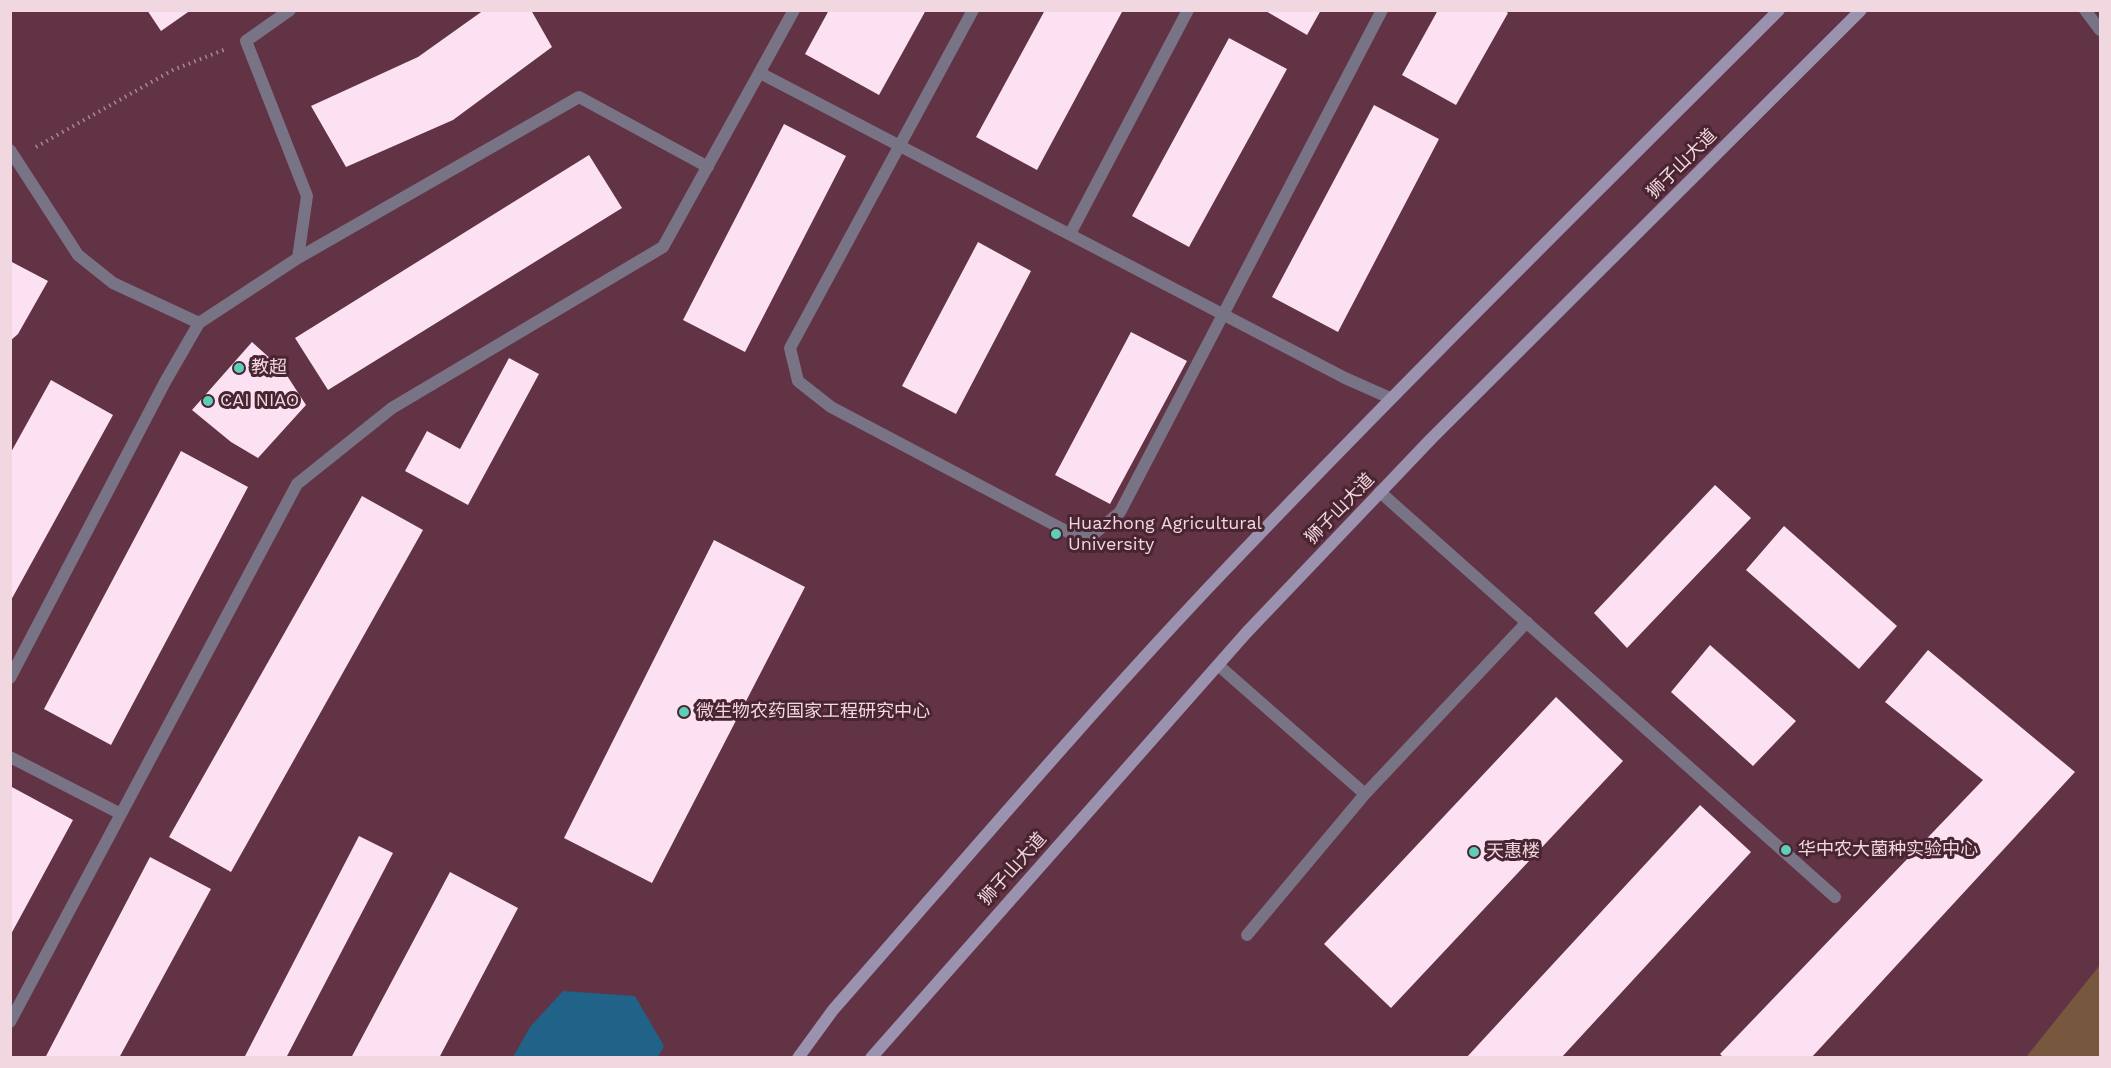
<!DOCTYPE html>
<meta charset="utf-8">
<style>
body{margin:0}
#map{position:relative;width:2111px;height:1068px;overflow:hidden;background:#542e3b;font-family:"Work Sans",sans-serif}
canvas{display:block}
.frame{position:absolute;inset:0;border:12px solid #f1d7df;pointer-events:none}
</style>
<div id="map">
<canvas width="2111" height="1068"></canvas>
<div class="frame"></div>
</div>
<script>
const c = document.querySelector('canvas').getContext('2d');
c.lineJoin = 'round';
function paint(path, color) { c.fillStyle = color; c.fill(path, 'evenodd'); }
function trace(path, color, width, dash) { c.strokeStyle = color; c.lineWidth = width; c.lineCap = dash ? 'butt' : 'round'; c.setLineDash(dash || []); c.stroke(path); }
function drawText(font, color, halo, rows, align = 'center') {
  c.font = font + ' "Work Sans","Noto Sans SC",sans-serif'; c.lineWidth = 6; c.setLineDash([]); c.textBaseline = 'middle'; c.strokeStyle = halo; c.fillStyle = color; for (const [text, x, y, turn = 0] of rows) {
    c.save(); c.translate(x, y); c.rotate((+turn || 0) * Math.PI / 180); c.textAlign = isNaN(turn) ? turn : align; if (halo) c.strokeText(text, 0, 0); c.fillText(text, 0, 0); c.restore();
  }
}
paint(new Path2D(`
 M11,11h2089v1046h-2089z`), '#613344');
paint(new Path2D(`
 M2100,965v92h-74z`), '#77573e');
paint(new Path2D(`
 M563,991l72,5 29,50 -6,11h-145l17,-30z`), '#206288');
paint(new Path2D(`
 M147,10h44l-30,21z
 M484,10h47l21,37 -99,73 -107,47 -35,-61 107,-49z
 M829,10h97l-47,85 -74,-41z
 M1045,10h78l-86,160 -61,-33z
 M1264,10h57l-14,25z
 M1438,10h66l4,3 -52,92 -54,-30z
 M1229,38l58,31 -98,178 -57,-31z
 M1374,105l65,34 -101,193 -66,-35z
 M784,124l62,32 -101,196 -62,-32z
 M589,155l33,53 -294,182 -33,-52z
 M978,242l53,29 -75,143 -54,-28z
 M10,261l38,20 -30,53 -8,7z
 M1131,332l56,29 -77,143 -55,-29z
 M252,342l32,29 22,34 -48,53 -27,-16 -39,-32z
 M509,358l30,16 -71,131 -63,-34 22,-40 33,18z
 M51,380l62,35 -103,187v-148z
 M181,451l67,36 -137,258 -67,-36z
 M1715,485l36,33 -124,130 -33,-35z
 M362,496l61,34 -192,342 -62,-35z
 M1784,526l113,100 -38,43 -113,-99z
 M714,540l91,47 -153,296 -88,-45z
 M1710,645l86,76 -43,45 -82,-74z
 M1928,650l147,122 -264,286h-87l-4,-4 263,-274 -98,-78z
 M1556,697l67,64 -232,247 -67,-64z
 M10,786l63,34 -63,116z
 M1700,805l51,47 -190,206h-95z
 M359,836l34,17 -107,205h-42z
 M150,857l61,32 -92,169h-74z
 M450,872l68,36 -79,150h-88z`), '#fbe1f2');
trace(new Path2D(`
 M36,147l137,-77 53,-21`), '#a98993', 4, [1.5, 4.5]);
trace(new Path2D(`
 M1380,492l455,405
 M1218,665l147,129 162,-172
 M1247,935l118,-141`), '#787485', 12);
trace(new Path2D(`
 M290,10l-44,31 61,155 -9,62
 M973,10l-183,338 8,33 33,26 237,125 27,1 25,-21 262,-502
 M2085,10l15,20
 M760,73l585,305 45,20
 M10,150l68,105 35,28 86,40 -34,59 -155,296
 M1070,234l118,-224
 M199,323l99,-65 281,-161 129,70
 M10,757l111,57
 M10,1022l287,-538 95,-76 271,-161 131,-237`), '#787485', 12);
trace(new Path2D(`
 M798,1058l35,-48c125,-142 247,-286 377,-424 186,-196 378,-385 569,-576
 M871,1058l376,-426 184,-193 430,-429`), '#9a92ae', 12);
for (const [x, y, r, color] of [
 [239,368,6,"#5eceb8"],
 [208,401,6,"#5eceb8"],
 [1056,534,6,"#5eceb8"],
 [684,712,6,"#5eceb8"],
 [1786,850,6,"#5eceb8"],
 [1474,852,6,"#5eceb8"]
]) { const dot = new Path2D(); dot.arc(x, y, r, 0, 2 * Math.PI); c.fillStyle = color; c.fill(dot); trace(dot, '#492431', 2); }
drawText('18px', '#f1d7df', '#492431', [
 ["狮子山大道",1682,164,-45],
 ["狮子山大道",1340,509,-46],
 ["狮子山大道",1013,869,-48]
]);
drawText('18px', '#f1d7df', '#492431', [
 ["教超",251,368],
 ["CAI NIAO",220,401],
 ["Huazhong Agricultural",1068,524],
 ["University",1068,545],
 ["微生物农药国家工程研究中心",696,712],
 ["华中农大菌种实验中心",1798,850],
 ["天惠楼",1486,852]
], 'left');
</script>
